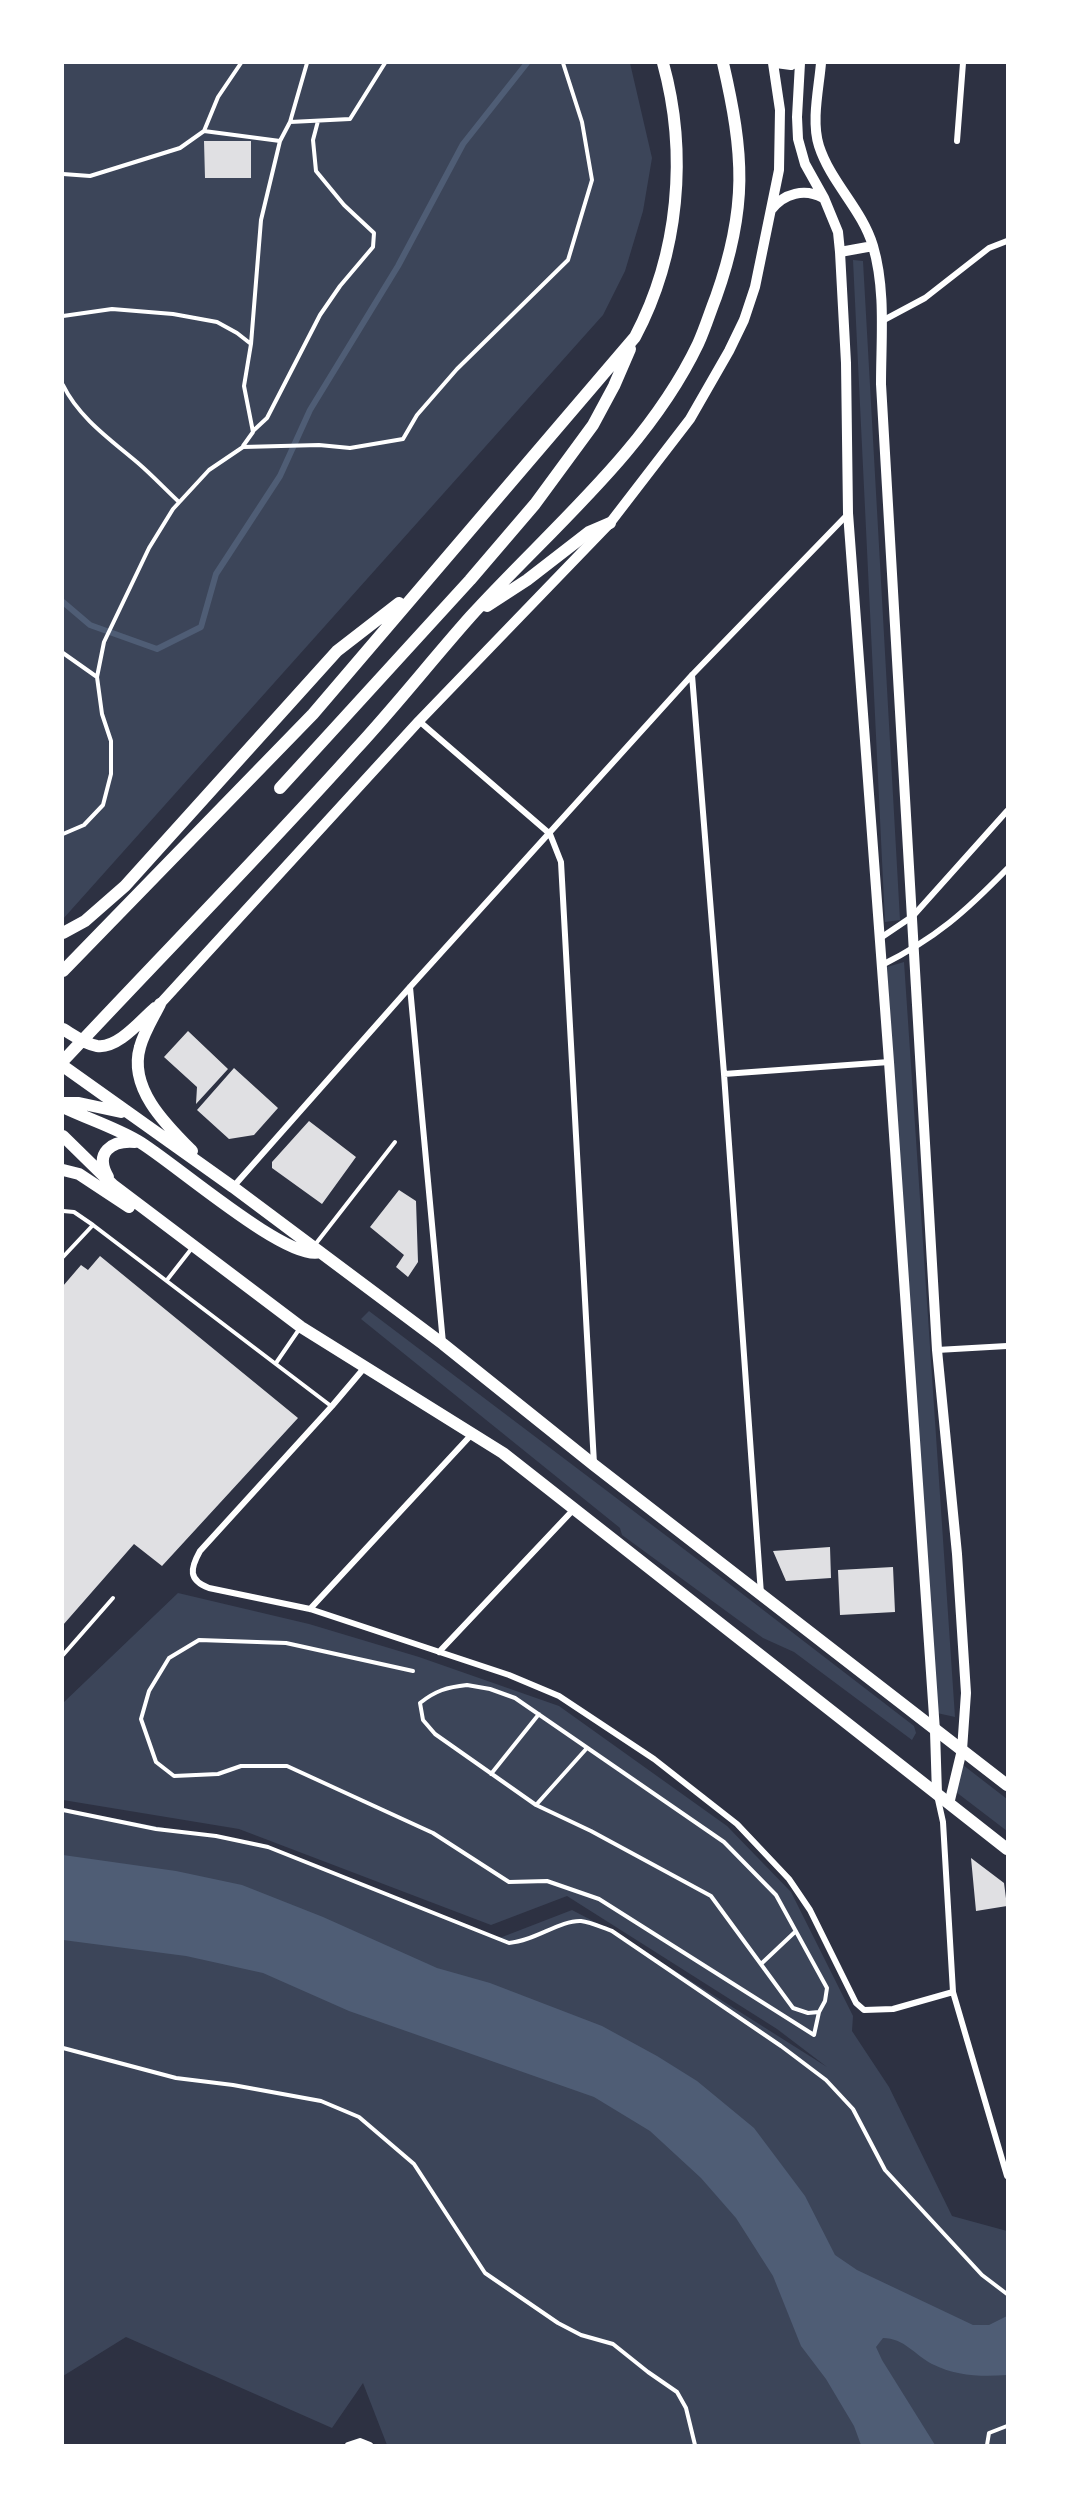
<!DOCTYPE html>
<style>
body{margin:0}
#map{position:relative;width:1070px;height:2508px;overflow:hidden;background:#2d3142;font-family:Lato,sans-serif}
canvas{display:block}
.frame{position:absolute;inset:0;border:64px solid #fff;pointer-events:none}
</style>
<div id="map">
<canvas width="1070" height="2508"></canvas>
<div class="frame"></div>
</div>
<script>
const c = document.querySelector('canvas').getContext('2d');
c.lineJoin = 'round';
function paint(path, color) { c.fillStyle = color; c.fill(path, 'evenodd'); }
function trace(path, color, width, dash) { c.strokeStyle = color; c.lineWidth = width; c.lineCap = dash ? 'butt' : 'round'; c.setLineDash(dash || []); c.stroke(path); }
paint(new Path2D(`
 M63,63h567l22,95 -9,53 -18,60 -22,44 -540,604z
 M853,260l10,1 37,659 -15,2z
 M904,962l51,755 -18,-4 -50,-746z
 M369,1311l328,248 217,167 2,7 -4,7 -118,-88 -31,-14 -141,-103 -2,-7 -259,-209z
 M178,1593l131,31 110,33 140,49 168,120 64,66 62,124 -1,15 37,56 63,129 55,15v214h-620l-24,-62 -31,45 -206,-91 -63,39v-567l205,38 229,92 75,-29 40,21 215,136 -50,-38 -210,-133 -76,29 -252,-96 -176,-29v-97z
 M963,1765l44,34v32l-51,-39z`), '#3c4559');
paint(new Path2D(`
 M63,1855l113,16 66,14 81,32 114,51 53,15 112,43 55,30 40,25 57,47 51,68 30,59 22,15 116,55h16l18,-9v59c-26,2 -51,1 -75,-11 -17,-9 -28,-26 -49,-26l-7,9 6,13 53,85h-74l-7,-19 -28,-47 -25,-33 -28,-70 -37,-58 -35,-40 -51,-47 -56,-34 -245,-86 -86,-38 -77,-17 -123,-16z`), '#4f5d75');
trace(new Path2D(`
 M63,602l27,23 67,24 44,-22 15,-53 64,-98 30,-66 88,-144 65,-122 64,-81`), '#4f5d75', 6);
paint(new Path2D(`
 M204,141h47v37h-46z
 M188,1031l40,38 -32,35 1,-17 -33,-30z
 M234,1068l44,40 -24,27 -25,4 -32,-29z
 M309,1121l47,36 -34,47 -50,-36v-6z
 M399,1190l17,11 2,61 -10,15 -12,-10 8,-12 -34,-28z
 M100,1256l198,162 -136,148 -28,-22 -71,81v-339l18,-21 7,5z
 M830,1547l1,31 -45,3 -13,-30z
 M893,1567l2,45 -55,3 -2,-45z
 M971,1858l33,25 3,23 -31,5z`), '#e0e0e3');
trace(new Path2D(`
 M290,122l60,-3 35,-56
 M204,131l14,-34 23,-34
 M63,174l27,2 90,-28 24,-17 76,10
 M63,316l49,-7 61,5 44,8 20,11 14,11
 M63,385c16,33 48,55 75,78 14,12 27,26 41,39
 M253,431l14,-13 53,-103 20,-29 33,-39 1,-14 -30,-28 -28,-34 -3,-31 5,-19
 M243,446l10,-14 -9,-46 7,-42 10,-124 19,-79 10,-19 17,-59
 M63,653l34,24
 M63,834l21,-9 19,-20 8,-31v-33l-9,-27 -5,-37 7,-35 45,-94 24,-39 36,-39 34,-23 76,-2 31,3 53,-9 14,-24 40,-46 111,-109 24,-80 -10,-58 -19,-59
 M413,1671l-127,-28 -87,-3 -30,18 -20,33 -8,28 15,43 18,14 44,-2 23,-8h46l146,67 76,49 38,-1 52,18 215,136 5,-23
 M467,1685l23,4 25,9 209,144 52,53 51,93 -2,13 -6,11 -11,1 -15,-5 -82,-112 -120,-65 -55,-26 -101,-71 -12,-14 -3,-17c15,-12 27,-16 47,-18z
 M491,1774l48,-60
 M536,1805l51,-57
 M63,1810l93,19 60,7 52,11 241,96c26,-2 51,-23 72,-22 10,1 22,7 31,10l169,115 45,34 27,29 32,61 97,105 25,19
 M761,1964l35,-33
 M63,2048l113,30 57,7 88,16 38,16 55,47 71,109 73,50 23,12 32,9 35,28 29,20 9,16 9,37
 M987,2445l2,-12 18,-7`), '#fff', 4);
trace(new Path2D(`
 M63,1211l11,1 19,13 238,181
 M314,1246l81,-104
 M63,1257l30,-32
 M167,1280l25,-32
 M276,1363l24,-35
 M63,1655l50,-57`), '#fff', 4);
trace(new Path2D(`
 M957,141l6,-78
 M882,321l43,-23 64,-50 18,-7
 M692,675l32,399 37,520
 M419,721l131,113 11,28 33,602
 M879,939l34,-23 94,-105
 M882,965c54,-27 83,-53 125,-96
 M410,987l33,356
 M724,1074l165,-12
 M233,1187l177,-200 282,-312 156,-161
 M937,1350l70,-4
 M365,1367l-33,39 -132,145c-10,18 -12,29 9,37l101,21 199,66 50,21 95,63 83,65 52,55 21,31 46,93 8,7 29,-1 60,-17
 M310,1609l162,-175
 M439,1652l135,-143
 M937,1795l6,27 10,170 54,184
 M348,2445l12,-4 10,4`), '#fff', 6);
trace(new Path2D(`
 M776,63l15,2 3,-2
 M800,63l-3,54 1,22 7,25 19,34 14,34 2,20 6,111 2,150 41,549 46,669 2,63
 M821,63c-2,25 -10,58 -2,83 12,37 43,63 54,100 13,44 8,93 8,138l56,966 20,204 9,139 -4,57 -13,54
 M771,210c13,-17 34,-22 52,-12
 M840,252l33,-6
 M160,1004l259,-283 191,-198 80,-104 39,-68 15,-31 11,-33 24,-117 1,-60 -7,-47`), '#fff', 10);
trace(new Path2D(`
 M487,606l40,-26 62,-48 21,-9
 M280,788l190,-208 65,-76 58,-79 21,-39 16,-37
 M63,933l22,-12 40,-35 212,-235 62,-48
 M63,971l250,-257 322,-377c44,-83 53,-184 28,-274
 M160,1004c-7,14 -16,28 -20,43 -12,41 26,78 52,104
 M63,1029c10,6 22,15 34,17 21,3 44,-26 58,-38
 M63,1061c97,-104 197,-205 292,-311 40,-43 76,-89 115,-133 79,-87 177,-166 228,-273 7,-15 12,-32 18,-47 32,-90 28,-143 7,-234
 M63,1066l170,121 210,157 151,121 413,320
 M63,1103h16l42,9
 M63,1107c25,12 51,20 75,34 33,19 150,122 182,111
 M63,1136l50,49 188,142 202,126 504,396
 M63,1170l16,4 50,33
 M108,1177c-14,-24 3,-37 27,-35`), '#fff', 12);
</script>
